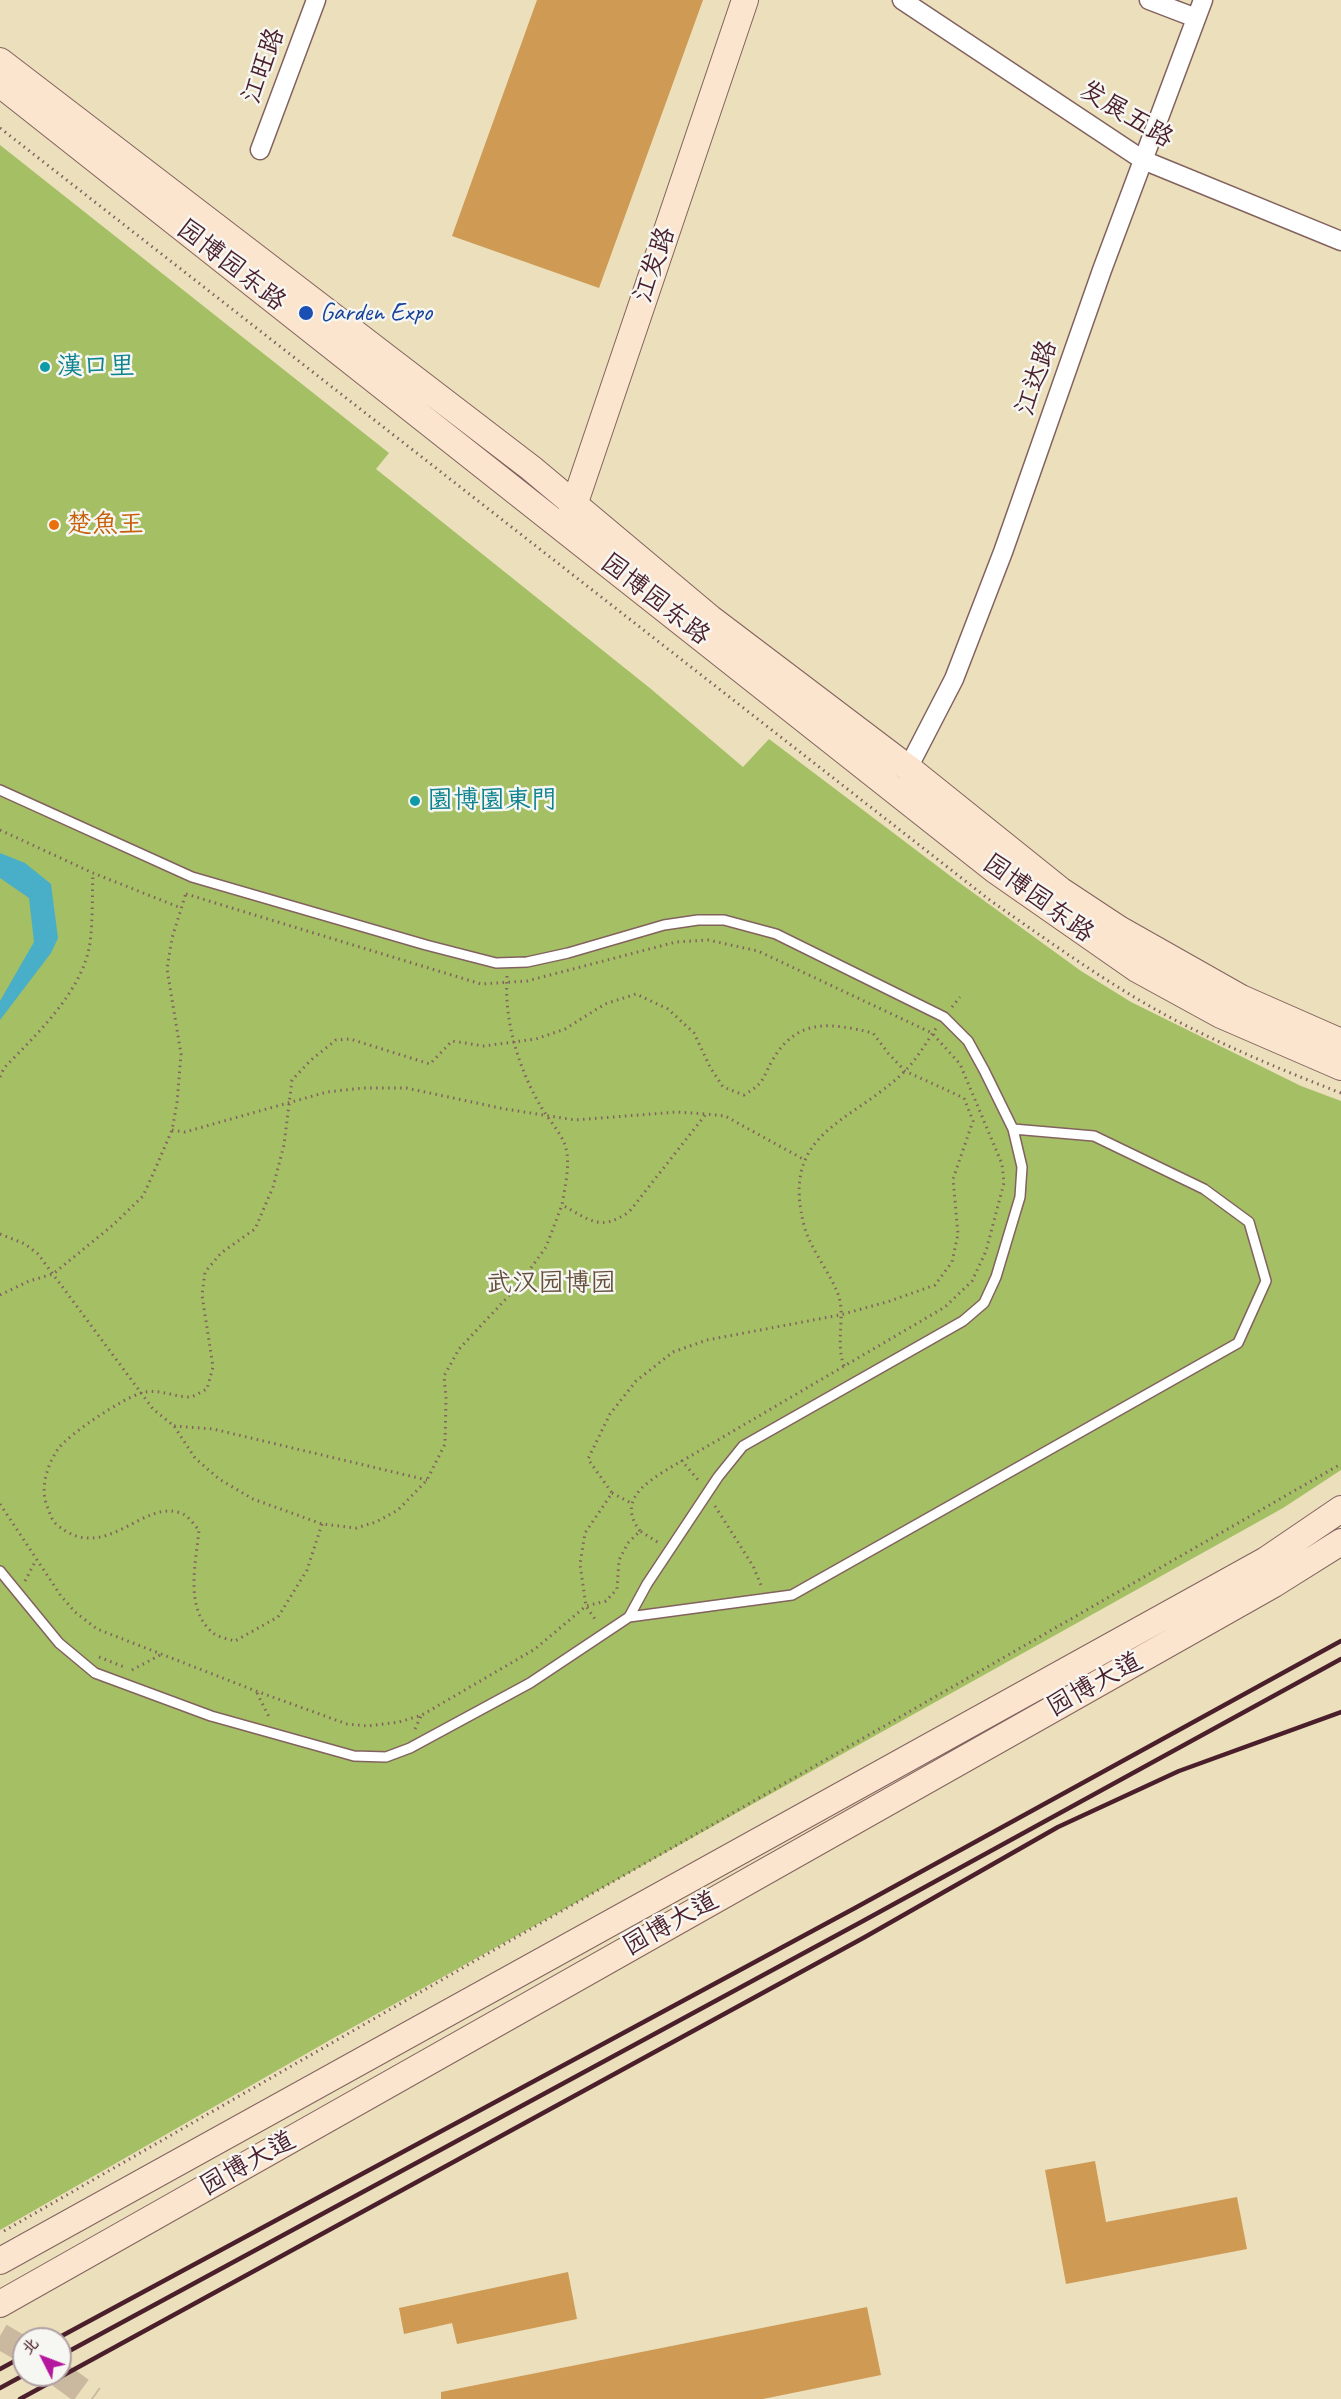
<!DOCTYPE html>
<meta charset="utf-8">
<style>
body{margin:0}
#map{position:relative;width:1341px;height:2399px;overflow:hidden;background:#ebdfbc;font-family:Caveat,"LXGW WenKai TC",sans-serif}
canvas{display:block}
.north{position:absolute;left:12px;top:2327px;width:60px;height:60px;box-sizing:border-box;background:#f6f6f2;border:2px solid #b1a0a2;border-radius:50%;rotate:312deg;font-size:16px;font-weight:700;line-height:24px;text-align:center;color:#4a1f2b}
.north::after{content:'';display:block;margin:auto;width:21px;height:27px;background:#b5179e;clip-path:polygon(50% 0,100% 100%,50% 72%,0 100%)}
</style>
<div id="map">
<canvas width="1341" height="2399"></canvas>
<div class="north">北</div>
</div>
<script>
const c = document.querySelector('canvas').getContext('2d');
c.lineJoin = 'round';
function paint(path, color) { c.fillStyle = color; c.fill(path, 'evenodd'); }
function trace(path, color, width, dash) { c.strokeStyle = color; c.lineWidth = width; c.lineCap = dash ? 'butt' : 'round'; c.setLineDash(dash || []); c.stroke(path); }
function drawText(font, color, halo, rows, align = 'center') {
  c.font = font + ' Caveat,"LXGW WenKai TC",sans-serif'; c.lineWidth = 5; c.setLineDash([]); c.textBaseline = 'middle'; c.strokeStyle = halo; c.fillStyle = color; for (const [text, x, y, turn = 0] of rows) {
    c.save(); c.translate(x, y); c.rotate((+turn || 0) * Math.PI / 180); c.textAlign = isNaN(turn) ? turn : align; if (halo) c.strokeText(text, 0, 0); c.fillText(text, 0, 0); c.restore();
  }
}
paint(new Path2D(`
 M0,145l389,308 -13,16 275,220 92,78 26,-28 188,142 124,90 50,31 170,84 40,15v369l-58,38 -953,532 -330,190z`), '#a5bf65');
paint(new Path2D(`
 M0,853l25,10 26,21 7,54 -7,15 -51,67v-19l34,-59 -5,-44 -29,-20z`), '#49afc8');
paint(new Path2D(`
 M537,0h166l-104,288 -147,-52z
 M1095,2161l11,61 131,-25 10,52 -181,35 -21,-114z
 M568,2272l9,47 -120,25 -5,-21 -48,11 -5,-26z
 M867,2307l14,68 -118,24h-322v-7z`), '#ce9a54');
trace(new Path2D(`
 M0,2336l24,14
 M60,2375l33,24`), '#cbb99f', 26, [26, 13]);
const lane = new Path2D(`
 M0,790l192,87 234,68 70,18 31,-1 41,-9 96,-28 34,-5h26l52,14 168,83 24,24 16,29 29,59 9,38 -2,30 -24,80 -12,26 -21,18 -220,125 -25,31 -71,107 -18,33 -99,66 -120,65 -24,9 -32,-1 -143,-40 -116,-43 -36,-30 -59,-72
 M629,1617l163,-22 446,-252 28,-62 -17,-59 -45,-33 -110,-53 -81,-7`);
const street = new Path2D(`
 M902,0l241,160 198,81
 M1149,0l47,18
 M260,150l56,-150
 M908,768l46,-89 49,-127 99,-282 101,-270`);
const secondary = new Path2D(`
 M0,61l531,407 179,150 198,150 152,122 59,39 122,69 100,44
 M0,84l995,786 142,99 84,46 120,52
 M570,517l175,-517
 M0,2261l1266,-701 75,-51
 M0,2304l1274,-720 67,-42`);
trace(lane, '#82625e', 12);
trace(street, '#82625e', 21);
trace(secondary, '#82625e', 28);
trace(new Path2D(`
 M0,128l991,773c59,41 118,84 182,118 54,28 111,52 168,74
 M0,830l93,43 88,35
 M186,894l295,90 46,-3 149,-39 32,-2 50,11 174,82 28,31 42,100 2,19 -18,68 -14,30 -27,26 -263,154 17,20
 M507,976c-3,44 11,91 33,129 7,13 20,26 25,40 6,18 0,41 -3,60 29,15 37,27 67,7l77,-98 19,2 78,43
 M952,1007l8,-10
 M0,1077l4,-9c32,-33 79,-77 86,-125 3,-23 2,-47 3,-70
 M172,1130l13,2 142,-40 36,-4h43l99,21 70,11 102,-8 29,2
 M0,1234l25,10 13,10 115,155 21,17 21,32 24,21 34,20 69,25 34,4 20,-6 22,-12 29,-30 18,-36 1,-46 -2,-22 15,-27 59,-63 28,-39 16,-42
 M0,1295l29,-14 24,-7 60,-49 30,-29 10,-22 19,-44 5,-27 4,-49 -14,-85 5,-31 14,-45
 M844,1366c-9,-25 2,-51 -6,-72 -8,-21 -27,-45 -33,-65 -27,-98 45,-104 100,-158 12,-12 22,-30 32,-44
 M174,1426l39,3 214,51
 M612,1493l19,10
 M0,1504l61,92 14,16 22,17 159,62 91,33 21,2 31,-4 23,-7 113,-66 51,-43 20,-5 11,-12 2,-29 9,-17 12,-12 19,12
 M715,1506l38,60 8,19
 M322,1524l-15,46 -29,47 -43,24c-7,-2 -17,-4 -22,-8 -29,-24 -17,-70 -14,-103 -4,-4 -10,-13 -16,-16 -40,-18 -77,53 -127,10 -4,-4 -6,-10 -8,-16 -9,-18 -1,-43 10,-59 12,-16 64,-50 83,-56 18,-5 32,4 49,4 6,-1 12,-6 17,-8l6,-22 -11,-72 3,-23 16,-19 34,-24 18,-42 11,-42 8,-65 19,-20 25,-20 14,-1 80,25 22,-23 32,5 52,-7 29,-10 40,-25 31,-10 32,15 26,24 16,34 13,20 21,8c21,-13 17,-14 28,-34 25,-44 59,-38 101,-28l15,20 17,18 59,27 9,23 -20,58 5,55 -6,28 -17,23 -45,16 -50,14 -133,25 -34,12 -37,29 -26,33 -22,45 24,34 -27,40 -5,31 6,42 11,16
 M640,1531c-27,-35 16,-54 41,-70
 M25,1581l11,-21
 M99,1657l25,10
 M132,1670l30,-16
 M257,1693l13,26
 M415,1729l6,-13
 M4,2231l1337,-767`), '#82625e', 3, [1.5, 4.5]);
trace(lane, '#fff', 9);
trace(street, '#fff', 18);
trace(secondary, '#fce5cf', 26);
trace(new Path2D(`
 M56,2339l799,-431 486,-267
 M60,2356l803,-435 478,-262
 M0,2369l24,-13
 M0,2388l24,-13
 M20,2399l845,-462 193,-110 121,-56 162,-59`), '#4a1f2b', 4.5);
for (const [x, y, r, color] of [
 [306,313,8,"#1a4fb4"],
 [45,367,6,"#0f9aa8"],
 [54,525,6,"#e8710a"],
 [415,801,6,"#0f9aa8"]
]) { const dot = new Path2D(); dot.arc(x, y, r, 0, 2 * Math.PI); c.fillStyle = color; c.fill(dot); trace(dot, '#f6f6f2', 2); }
drawText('26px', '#4a1f2b', '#f6f6f2', [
 ["江旺路",264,66,-70],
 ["发展五路",1126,115,31],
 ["江发路",655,265,-71],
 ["园博园东路",231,266,38],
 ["江达路",1037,378,-71],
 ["园博园东路",655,600,38],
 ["园博园东路",1038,899,36],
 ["园博大道",1095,1685,-29],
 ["园博大道",671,1924,-29],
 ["园博大道",248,2164,-29]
]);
drawText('26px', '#164399', '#f6f6f2', [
 ["Garden Expo",320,313]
], 'left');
drawText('26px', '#0d838f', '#f6f6f2', [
 ["漢口里",57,367],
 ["園博園東門",427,801]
], 'left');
drawText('26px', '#c56008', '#f6f6f2', [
 ["楚魚王",66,525]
], 'left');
drawText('26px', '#654f3c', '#f6f6f2', [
 ["武汉园博园",551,1284]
]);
</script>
